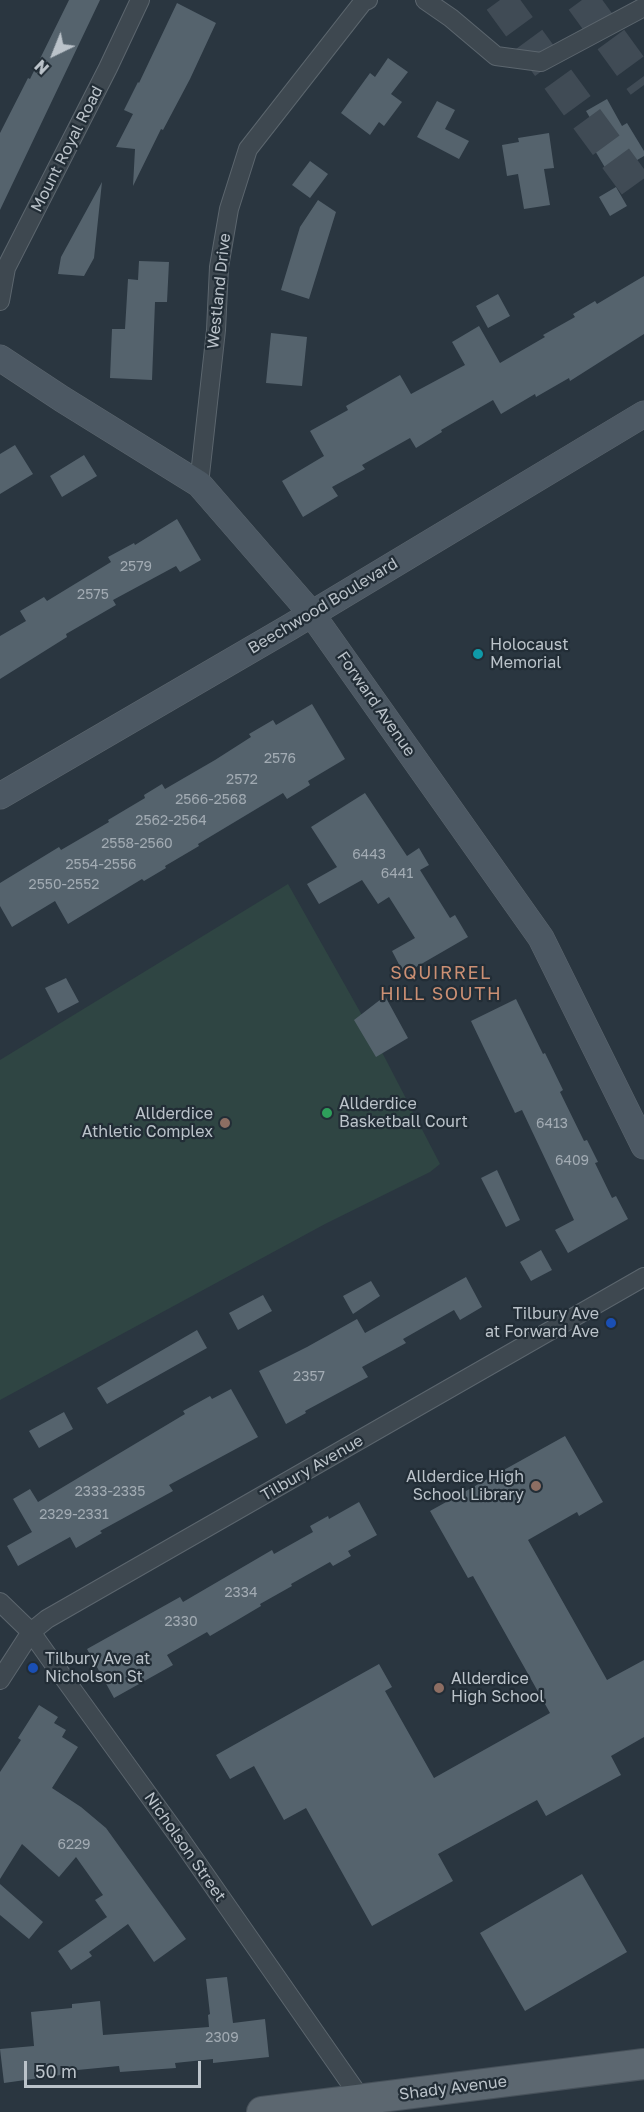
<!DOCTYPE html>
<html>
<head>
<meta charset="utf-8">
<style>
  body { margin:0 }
  #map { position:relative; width:644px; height:2112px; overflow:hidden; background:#2a3640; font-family:"Golos Text",sans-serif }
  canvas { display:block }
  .north { position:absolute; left:24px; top:24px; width:60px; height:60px; -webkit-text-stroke:4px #222d36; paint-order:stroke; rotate:223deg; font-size:16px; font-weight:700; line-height:24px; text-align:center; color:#bbc3ca }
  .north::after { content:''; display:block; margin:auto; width:21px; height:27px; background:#bbc3ca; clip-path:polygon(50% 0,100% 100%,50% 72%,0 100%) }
  .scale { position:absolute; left:24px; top:2061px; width:177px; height:27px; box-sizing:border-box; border:3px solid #bbc3ca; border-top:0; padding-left:8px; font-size:18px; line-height:21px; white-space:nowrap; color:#bbc3ca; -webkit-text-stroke:4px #222d36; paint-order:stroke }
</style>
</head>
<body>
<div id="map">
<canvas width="644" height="2112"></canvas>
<div class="north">N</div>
<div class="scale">50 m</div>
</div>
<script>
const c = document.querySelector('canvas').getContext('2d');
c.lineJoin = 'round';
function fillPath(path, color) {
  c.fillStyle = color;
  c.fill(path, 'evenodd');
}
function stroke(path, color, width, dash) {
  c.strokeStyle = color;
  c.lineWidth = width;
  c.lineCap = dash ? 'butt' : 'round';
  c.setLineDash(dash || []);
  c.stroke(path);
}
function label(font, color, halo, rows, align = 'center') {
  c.font = font + ' "Golos Text",sans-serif';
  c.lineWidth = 4.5;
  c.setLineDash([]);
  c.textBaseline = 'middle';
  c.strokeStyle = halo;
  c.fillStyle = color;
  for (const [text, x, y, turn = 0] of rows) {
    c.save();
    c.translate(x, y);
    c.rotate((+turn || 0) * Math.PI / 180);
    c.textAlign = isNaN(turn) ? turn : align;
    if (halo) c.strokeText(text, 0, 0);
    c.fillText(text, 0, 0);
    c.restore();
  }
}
fillPath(new Path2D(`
  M 288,884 L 372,1033 L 440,1164 L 430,1172 L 325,1224 L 0,1400 L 0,1060 Z`), '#2f4543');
fillPath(new Path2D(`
  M 69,0 L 100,0 L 0,210 L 0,133 L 28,78 L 30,79 Z
  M 177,3 L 216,23 L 190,79 L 163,130 L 161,129 L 133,186 L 135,149 L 116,147 L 133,114 L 124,110 L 138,82 L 139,83 Z
  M 388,58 L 408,72 L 391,94 L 402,102 L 384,126 L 379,122 L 370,135 L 341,113 L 370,73 L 375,77 Z
  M 607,99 L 622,126 L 627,123 L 644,151 L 644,156 L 610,176 L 588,139 L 599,133 L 586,111 Z
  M 437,101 L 455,110 L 445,129 L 469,141 L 459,159 L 417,137 Z
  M 549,133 L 554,168 L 544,169 L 550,205 L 524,209 L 518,174 L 507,176 L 502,145 L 519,142 L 518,138 Z
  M 310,161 L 328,174 L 310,198 L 292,185 Z
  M 102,182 L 94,258 L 84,276 L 58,274 L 61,257 Z
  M 616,187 L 627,206 L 610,216 L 599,197 Z
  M 318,200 L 336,212 L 309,299 L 281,290 L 300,227 Z
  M 139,261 L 169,262 L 167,302 L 155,302 L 152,380 L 110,378 L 112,329 L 125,329 L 128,279 L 138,280 Z
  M 644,276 L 644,334 L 570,381 L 569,378 L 536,397 L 535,394 L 501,414 L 493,400 L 441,430 L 442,432 L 416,448 L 410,438 L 362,465 L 365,469 L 332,487 L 338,496 L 303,517 L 282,481 L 324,456 L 310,431 L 348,410 L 346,406 L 400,375 L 411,394 L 465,365 L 452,342 L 479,326 L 500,363 L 545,337 L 543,335 L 575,317 L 573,314 L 595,301 L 597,304 Z
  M 498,294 L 510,316 L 488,328 L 476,306 Z
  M 271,333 L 307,337 L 302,386 L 266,383 Z
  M 15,445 L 33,474 L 0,494 L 0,454 Z
  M 84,455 L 97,476 L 62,497 L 50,476 Z
  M 177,519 L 201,560 L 180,572 L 176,566 L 113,600 L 116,605 L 66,634 L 67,637 L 0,679 L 0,636 L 26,621 L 20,611 L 44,597 L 47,601 L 111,562 L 108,557 L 134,543 L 135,545 Z
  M 312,704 L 345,759 L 308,781 L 310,785 L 287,799 L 283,793 L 198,844 L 199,846 L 165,866 L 166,868 L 144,881 L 142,879 L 68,924 L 55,901 L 12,927 L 0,906 L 0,883 L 59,847 L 61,850 L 109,822 L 108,820 L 145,798 L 144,795 L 162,784 L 165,789 L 215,760 L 251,737 L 249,734 L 273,720 L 276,725 Z
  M 365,793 L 407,856 L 419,848 L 429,865 L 420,870 L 450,918 L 455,915 L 468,937 L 404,974 L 392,951 L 415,938 L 389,897 L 378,904 L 362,880 L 319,904 L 307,884 L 337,867 L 311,827 Z
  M 66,978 L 79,1002 L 58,1013 L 45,988 Z
  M 385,996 L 408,1038 L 376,1057 L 354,1020 Z
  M 516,999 L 543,1054 L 545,1053 L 563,1090 L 560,1092 L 584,1141 L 587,1140 L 598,1162 L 595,1163 L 612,1198 L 616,1196 L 628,1219 L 568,1253 L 555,1230 L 574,1220 L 522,1110 L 515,1113 L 471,1021 Z
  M 497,1170 L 520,1220 L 506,1227 L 481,1178 Z
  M 541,1250 L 552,1270 L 531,1281 L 520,1262 Z
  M 466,1277 L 482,1307 L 460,1320 L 454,1310 L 403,1339 L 406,1343 L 362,1367 L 368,1377 L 305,1411 L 306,1413 L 286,1424 L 259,1371 L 307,1347 L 357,1319 L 365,1333 Z
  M 371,1281 L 380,1296 L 353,1314 L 343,1296 Z
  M 263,1295 L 272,1311 L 238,1330 L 229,1313 Z
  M 197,1330 L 207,1348 L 107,1404 L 97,1388 Z
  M 231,1389 L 258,1437 L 169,1485 L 173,1491 L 100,1531 L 102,1533 L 76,1548 L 70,1537 L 18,1566 L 7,1546 L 32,1532 L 13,1499 L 30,1489 L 38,1502 L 185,1414 L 183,1411 L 210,1396 L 212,1399 Z
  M 64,1412 L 73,1429 L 39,1448 L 29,1431 Z
  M 565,1436 L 603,1502 L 579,1516 L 577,1512 L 528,1540 L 607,1680 L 644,1660 L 644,1737 L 611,1756 L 621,1775 L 546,1816 L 537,1800 L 438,1854 L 453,1881 L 372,1926 L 306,1808 L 284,1820 L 254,1766 L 230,1779 L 216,1755 L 379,1664 L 392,1687 L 385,1691 L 434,1778 L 550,1713 L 473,1576 L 468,1578 L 430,1511 Z
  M 359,1502 L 377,1535 L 348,1551 L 351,1556 L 333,1566 L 330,1562 L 291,1584 L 292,1586 L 260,1604 L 261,1606 L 234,1622 L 210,1636 L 207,1632 L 167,1655 L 173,1665 L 114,1698 L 87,1649 L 180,1597 L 183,1602 L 272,1550 L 274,1554 L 313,1532 L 310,1526 L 328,1516 L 329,1519 Z
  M 39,1705 L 58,1717 L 54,1723 L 66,1730 L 62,1737 L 78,1747 L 52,1788 L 81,1807 L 106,1828 L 186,1939 L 154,1962 L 128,1924 L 89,1952 L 92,1956 L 71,1970 L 58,1951 L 107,1917 L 95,1900 L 103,1895 L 76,1857 L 59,1877 L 22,1844 L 0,1879 L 0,1772 L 21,1740 L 18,1738 Z
  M 582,1874 L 627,1952 L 525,2011 L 480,1933 Z
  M 0,1884 L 43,1922 L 29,1939 L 0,1915 Z
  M 227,1977 L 233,2023 L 265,2019 L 269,2057 L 213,2063 L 213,2059 L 175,2063 L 176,2068 L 120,2072 L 119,2066 L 67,2071 L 68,2074 L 4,2083 L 0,2049 L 34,2046 L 31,2012 L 72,2008 L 72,2004 L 100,2001 L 103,2035 L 209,2027 L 208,2015 L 210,2014 L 206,1979 Z`), '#55636d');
stroke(new Path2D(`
  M 500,0 L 644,197
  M 582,0 L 644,85`), '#404b55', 33, [33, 16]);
const street = new Path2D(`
  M 425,0 L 451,18 L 496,56 L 541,62 L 644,7
  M 0,301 L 6,268 L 108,68 L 140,0
  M 199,484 L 216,330 L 219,267 L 229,209 L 248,149 L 363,2 L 368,0
  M 0,1602 L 31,1632 L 48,1656 L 181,1840 L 362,2100
  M 0,1680 L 31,1632 L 47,1619 L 644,1277`);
const secondary = new Path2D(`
  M 0,358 L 62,399 L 199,484 L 311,613 L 541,938 L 644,1146
  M 0,796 L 290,627 L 644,414`);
const primary = new Path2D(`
  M 262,2112 L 644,2064`);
stroke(street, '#5c666e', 20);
stroke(secondary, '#5c666e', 27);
stroke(primary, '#47515a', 32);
stroke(street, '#3e4850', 18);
stroke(secondary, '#4c5863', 26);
stroke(primary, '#5c6770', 30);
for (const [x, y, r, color] of [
  [478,654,6,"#0f9aa8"],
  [327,1113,6,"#2e9e5b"],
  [225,1123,6,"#8d6e63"],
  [611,1323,6,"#1a4fb4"],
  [536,1486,6,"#8d6e63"],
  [33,1668,6,"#1a4fb4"],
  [439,1688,6,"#8d6e63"]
]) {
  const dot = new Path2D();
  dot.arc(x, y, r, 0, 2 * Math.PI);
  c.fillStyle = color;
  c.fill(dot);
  stroke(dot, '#222d36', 2);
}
label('14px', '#a2abb3', null, [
  ["2579",136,567],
  ["2575",93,595],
  ["2576",280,759],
  ["2572",242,780],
  ["2566-2568",211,800],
  ["2562-2564",171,821],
  ["2558-2560",137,844],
  ["6443",369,855],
  ["2554-2556",101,865],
  ["6441",397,874],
  ["2550-2552",64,885],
  ["6413",552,1124],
  ["6409",572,1161],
  ["2357",309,1377],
  ["2333-2335",110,1492],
  ["2329-2331",74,1515],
  ["2334",241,1593],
  ["2330",181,1622],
  ["6229",74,1845],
  ["2309",222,2038]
]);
label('16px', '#bbc3ca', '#222d36', [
  ["Mount Royal Road",67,149,-63],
  ["Westland Drive",219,291,-84],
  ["Beechwood Boulevard",323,606,-31],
  ["Forward Avenue",376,704,55],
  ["Tilbury Avenue",312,1468,-30],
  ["Nicholson Street",185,1847,55],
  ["Shady Avenue",453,2088,-7]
]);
label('16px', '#bbc3ca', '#222d36', [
  ["Holocaust",490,645],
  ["Memorial",490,663],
  ["Allderdice",339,1104],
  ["Basketball Court",339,1122],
  ["Allderdice",213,1114,"right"],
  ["Athletic Complex",213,1132,"right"],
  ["Tilbury Ave",599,1314,"right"],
  ["at Forward Ave",599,1332,"right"],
  ["Allderdice High",524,1477,"right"],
  ["School Library",524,1495,"right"],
  ["Tilbury Ave at",45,1659],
  ["Nicholson St",45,1677],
  ["Allderdice",451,1679],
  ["High School",451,1697]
], 'left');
c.letterSpacing = '1.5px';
label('18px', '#cc9074', '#222d36', [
  ["SQUIRREL",441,973],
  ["HILL SOUTH",441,994]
]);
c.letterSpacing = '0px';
</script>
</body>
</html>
